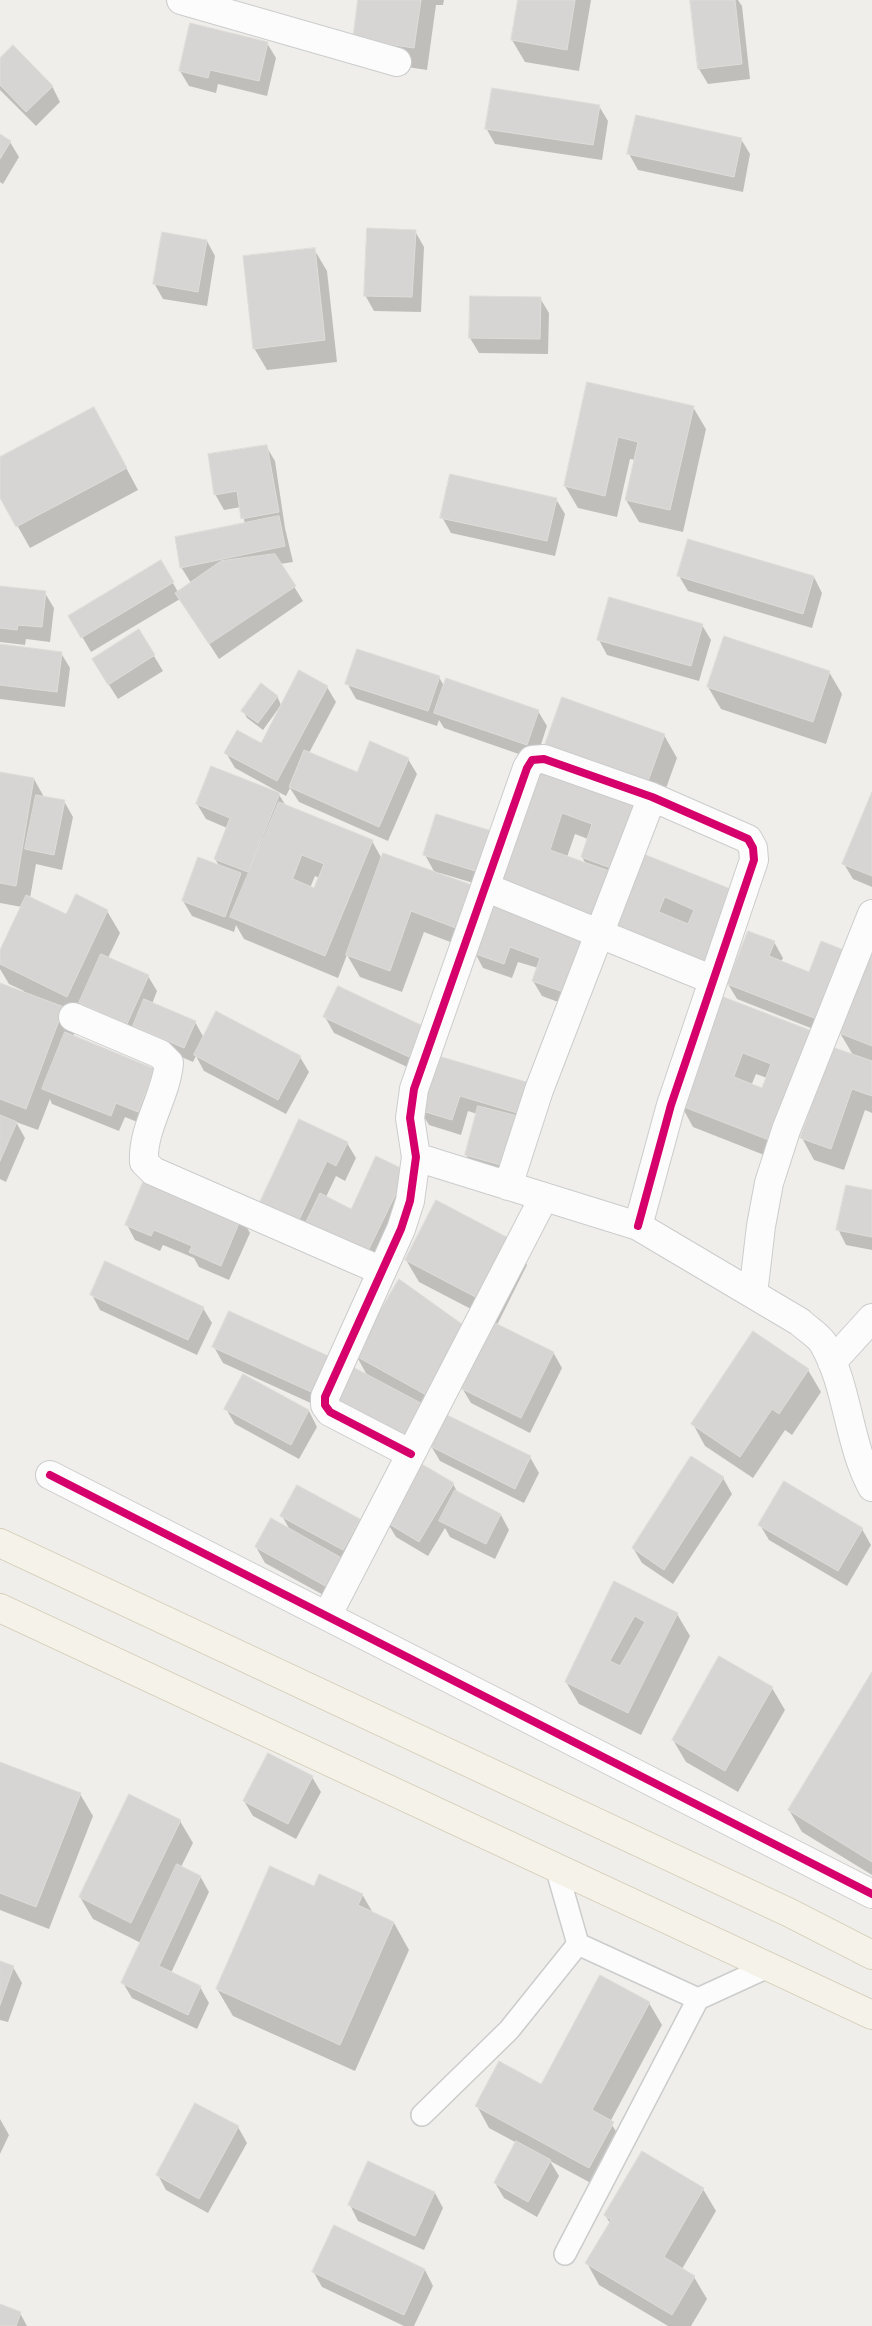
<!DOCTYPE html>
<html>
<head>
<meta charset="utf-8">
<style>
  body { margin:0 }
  canvas { display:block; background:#efeeea }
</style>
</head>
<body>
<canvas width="872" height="2326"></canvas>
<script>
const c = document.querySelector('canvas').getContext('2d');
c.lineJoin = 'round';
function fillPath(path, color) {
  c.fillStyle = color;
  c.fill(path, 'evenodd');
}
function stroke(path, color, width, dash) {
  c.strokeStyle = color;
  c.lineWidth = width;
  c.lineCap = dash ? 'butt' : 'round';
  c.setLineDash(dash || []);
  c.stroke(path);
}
fillPath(new Path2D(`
  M 360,0 L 444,0 L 443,5 L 436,5 L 427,70 L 367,61 Z
  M 519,0 L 591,0 L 579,71 L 525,62 L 512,40 Z
  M 691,0 L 738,0 L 742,6 L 750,79 L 708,84 L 699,69 Z
  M 267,43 L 276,58 L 267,96 L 218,84 L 216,93 L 189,86 L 180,71 Z
  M 0,59 L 52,86 L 60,102 L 36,126 L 0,90 Z
  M 599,106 L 608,121 L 602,160 L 495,144 L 486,128 Z
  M 0,136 L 10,142 L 19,157 L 3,184 L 0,182 Z
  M 741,139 L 750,154 L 743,192 L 638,170 L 629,154 Z
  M 415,231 L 424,247 L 421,312 L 374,311 L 365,295 Z
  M 207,241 L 215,256 L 207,306 L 163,299 L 154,283 Z
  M 314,249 L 327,271 L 337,362 L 267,370 L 254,348 Z
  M 540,298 L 549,313 L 548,354 L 479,353 L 470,338 Z
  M 588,384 L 693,407 L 706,429 L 683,532 L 639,522 L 626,500 L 635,460 L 630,459 L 617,517 L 578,508 L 565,486 Z
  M 106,430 L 138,490 L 30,548 L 0,495 L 0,459 Z
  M 266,446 L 275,461 L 285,528 L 293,562 L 280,564 L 303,601 L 219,659 L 180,599 L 91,652 L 70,616 L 161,562 L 178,592 L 191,583 L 181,567 L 245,524 L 241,507 L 224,510 L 215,494 Z
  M 556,499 L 565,514 L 555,556 L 451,533 L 442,517 Z
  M 679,576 L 814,577 L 822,593 L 812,628 L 688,591 Z
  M 0,588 L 45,593 L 54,608 L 50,642 L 26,639 L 25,645 L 0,642 Z
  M 702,625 L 711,640 L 699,681 L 607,655 L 599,640 Z
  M 0,646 L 61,653 L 70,668 L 65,707 L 0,699 Z
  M 154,656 L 163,671 L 118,699 L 102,674 Z
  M 829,672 L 842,694 L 826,744 L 721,709 L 708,687 Z
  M 439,677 L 444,686 L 538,711 L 547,726 L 536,760 L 444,728 L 439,720 L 437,726 L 356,699 L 347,683 Z
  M 327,687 L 336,702 L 309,753 L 358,774 L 408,759 L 417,774 L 388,841 L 299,802 L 290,788 L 286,796 L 235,768 L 226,753 L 261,745 Z
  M 277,696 L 281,705 L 263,730 L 247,718 L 243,711 Z
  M 563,699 L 664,735 L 677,758 L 642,854 L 737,893 L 750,916 L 718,992 L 611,932 L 577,1009 L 542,996 L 533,981 L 538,968 L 518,962 L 512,978 L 483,968 L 474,951 L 424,932 L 402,992 L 360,977 L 347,955 L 338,978 L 244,939 L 236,925 L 234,932 L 192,916 L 183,901 L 220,867 L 215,859 L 227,828 L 206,819 L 197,804 L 278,793 L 286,806 L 372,841 L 382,859 L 435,873 L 425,855 L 437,816 L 490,888 L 440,873 L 439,875 L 489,910 ZM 575,834 L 588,839 L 582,857 L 586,864 L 567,857 ZM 315,876 L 319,878 L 314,889 L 310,888 Z
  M 0,773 L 34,779 L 44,797 L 64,801 L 73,817 L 62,870 L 36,864 L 30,898 L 67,916 L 107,911 L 120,933 L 108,958 L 148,976 L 157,991 L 152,1004 L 195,1022 L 204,1038 L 300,1057 L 309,1072 L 286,1114 L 204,1071 L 196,1056 L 193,1062 L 144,1041 L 75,1030 L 73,1037 L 154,1070 L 147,1126 L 125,1117 L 119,1131 L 52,1104 L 50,1099 L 38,1130 L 16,1122 L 25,1138 L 6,1182 L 0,1179 L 0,984 L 23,993 L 24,991 L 9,984 L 0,969 L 0,953 L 22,907 L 0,903 Z
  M 872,795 L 872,887 L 853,879 L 844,864 Z
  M 774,942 L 783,958 L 781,962 L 831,1036 L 737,999 L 728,984 Z
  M 872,954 L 872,1113 L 865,1110 L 844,1170 L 814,1160 L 802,1138 L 819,1088 L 817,1087 L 787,1164 L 693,1127 L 681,1105 L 722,998 L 829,1057 L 853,1055 L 840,1033 ZM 756,1074 L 767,1078 L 762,1090 L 751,1086 Z
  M 325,1017 L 423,1027 L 418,1072 L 334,1033 Z
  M 436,1057 L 532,1085 L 512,1181 L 475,1170 L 466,1155 L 477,1114 L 468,1111 L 461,1135 L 429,1125 L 420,1110 Z
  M 347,1143 L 356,1158 L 345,1181 L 336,1176 L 326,1197 L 352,1210 L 406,1172 L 376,1267 L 270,1217 L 262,1202 Z
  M 872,1192 L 872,1250 L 846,1245 L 838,1229 Z
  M 241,1217 L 250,1233 L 229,1280 L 199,1267 L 194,1258 L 163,1245 L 160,1251 L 135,1240 L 127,1225 Z
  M 515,1243 L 527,1265 L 497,1325 L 553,1352 L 562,1368 L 530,1433 L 471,1403 L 462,1388 L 478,1354 L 441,1417 L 368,1377 L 356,1355 L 494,1321 L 419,1282 L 406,1260 Z
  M 92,1295 L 203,1308 L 212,1323 L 197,1355 L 100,1310 Z
  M 753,1333 L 808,1370 L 821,1392 L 792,1435 L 785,1430 L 753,1478 L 705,1446 L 693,1424 Z
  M 214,1347 L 334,1360 L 326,1410 L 223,1363 Z
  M 243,1376 L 309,1411 L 317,1427 L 299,1459 L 235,1424 L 226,1409 Z
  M 446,1416 L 530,1457 L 539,1473 L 524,1503 L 440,1461 L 431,1446 Z
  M 723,1478 L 732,1494 L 673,1584 L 642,1563 L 633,1548 Z
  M 784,1483 L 862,1529 L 871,1545 L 847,1586 L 769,1540 L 760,1525 Z
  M 453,1484 L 458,1493 L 501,1515 L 509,1530 L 495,1559 L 450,1537 L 445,1528 L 428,1556 L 396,1537 L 387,1522 Z
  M 282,1516 L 359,1520 L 368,1535 L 338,1603 L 265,1563 L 256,1547 L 290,1530 Z
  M 615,1583 L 677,1614 L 690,1636 L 641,1735 L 579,1704 L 566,1682 Z
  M 872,1674 L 872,1875 L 802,1832 L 789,1810 Z
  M 772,1688 L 785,1710 L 738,1792 L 686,1762 L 673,1740 Z
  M 0,1763 L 80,1794 L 93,1816 L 49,1929 L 0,1910 Z
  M 312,1777 L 321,1792 L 296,1839 L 253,1816 L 244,1801 Z
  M 180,1821 L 193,1843 L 181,1867 L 200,1876 L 209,1892 L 171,1973 L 200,1987 L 209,2003 L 197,2029 L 132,1998 L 123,1983 L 141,1943 L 93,1919 L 80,1897 Z
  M 314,1887 L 362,1894 L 373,1913 L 394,1923 L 409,1950 L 355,2071 L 233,2016 L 217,1989 Z
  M 0,1962 L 13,1967 L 22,1983 L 8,2022 L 0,2020 Z
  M 649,2003 L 662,2025 L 610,2122 L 625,2145 L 602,2189 L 550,2161 L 559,2176 L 537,2217 L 504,2198 L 495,2183 L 517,2143 L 489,2128 L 477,2106 L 542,2085 Z
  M 0,2119 L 9,2135 L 0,2154 Z
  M 238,2127 L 247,2143 L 208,2213 L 166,2190 L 158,2175 Z
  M 703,2189 L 716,2211 L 682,2269 L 694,2277 L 707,2299 L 691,2326 L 668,2326 L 599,2285 L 587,2263 L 610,2223 L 605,2215 Z
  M 435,2193 L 443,2208 L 424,2250 L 358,2221 L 350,2205 Z
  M 335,2227 L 425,2270 L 433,2286 L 414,2326 L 404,2326 L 322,2287 L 313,2271 Z
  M 0,2306 L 20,2313 L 27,2326 L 0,2326 Z`), '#0003');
const building = new Path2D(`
  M 358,0 L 421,0 L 414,48 L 353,39 Z
  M 518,0 L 575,0 L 567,50 L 511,40 Z
  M 690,0 L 735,0 L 742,64 L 698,69 Z
  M 190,23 L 268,42 L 259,81 L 210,70 L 208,78 L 179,71 Z
  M 13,45 L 53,86 L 26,112 L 0,85 L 0,58 Z
  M 492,88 L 600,105 L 593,145 L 485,129 Z
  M 636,115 L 742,138 L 734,177 L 627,154 Z
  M 0,134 L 11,141 L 0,159 Z
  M 367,228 L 416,230 L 412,297 L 364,296 Z
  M 162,232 L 207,240 L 198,292 L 153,284 Z
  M 315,248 L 325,340 L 253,349 L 243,256 Z
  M 470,296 L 541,297 L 540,339 L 469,338 Z
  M 587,382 L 694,406 L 670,510 L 625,500 L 638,442 L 618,437 L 605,496 L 564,486 Z
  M 94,407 L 127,468 L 16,527 L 0,498 L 0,457 Z
  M 267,445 L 279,512 L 241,519 L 237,491 L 214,495 L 208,454 Z
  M 450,474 L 557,498 L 547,541 L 440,518 Z
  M 279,516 L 285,546 L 180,568 L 175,537 Z
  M 688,539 L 814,576 L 803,614 L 677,576 Z
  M 275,554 L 296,586 L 209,644 L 175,593 L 221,561 Z
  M 161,560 L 174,582 L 81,638 L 68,616 Z
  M 0,586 L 46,591 L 42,627 L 18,625 L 17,630 L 0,628 Z
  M 609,597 L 703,624 L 691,666 L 597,640 Z
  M 139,629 L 155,655 L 108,685 L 92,659 Z
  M 724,636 L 830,671 L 813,722 L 707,687 Z
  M 0,644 L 62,652 L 57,692 L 0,685 Z
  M 357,649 L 440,676 L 428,711 L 345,684 Z
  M 299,670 L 328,686 L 277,781 L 224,753 L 237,730 L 261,743 Z
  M 446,678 L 539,710 L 527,745 L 434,713 Z
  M 261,683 L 278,696 L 258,723 L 241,711 Z
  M 562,697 L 665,734 L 646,787 L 543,750 Z
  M 370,741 L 409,758 L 379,827 L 289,787 L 304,750 L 357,772 Z
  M 541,765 L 640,800 L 616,870 L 581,857 L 592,824 L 562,813 L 550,850 L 612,872 L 595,921 L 498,887 Z
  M 211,766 L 280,793 L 248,872 L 214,859 L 230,818 L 196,804 Z
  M 0,772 L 34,778 L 16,886 L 0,883 Z
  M 872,792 L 872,876 L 842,864 Z
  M 36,795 L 65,800 L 54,855 L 25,849 Z
  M 279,802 L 373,840 L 325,956 L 230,917 ZM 302,855 L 324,864 L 314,888 L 293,879 Z
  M 436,814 L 495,832 L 482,873 L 423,855 Z
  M 383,853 L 477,887 L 461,930 L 411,911 L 390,971 L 346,955 Z
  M 641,853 L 738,892 L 705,971 L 609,931 ZM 665,897 L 694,910 L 688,924 L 659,912 Z
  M 198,857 L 241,873 L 225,917 L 182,901 Z
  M 76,894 L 108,910 L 67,997 L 0,964 L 0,950 L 26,895 L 66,914 Z
  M 492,898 L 591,932 L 569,994 L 532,981 L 540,958 L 510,947 L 504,964 L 473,953 Z
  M 748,931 L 775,941 L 769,956 L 809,972 L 821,941 L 849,952 L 822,1021 L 727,984 Z
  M 872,950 L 872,1046 L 839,1033 Z
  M 101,954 L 149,975 L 127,1024 L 79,1003 Z
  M 0,983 L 64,1007 L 26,1109 L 0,1099 Z
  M 338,986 L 423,1026 L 409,1057 L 323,1017 Z
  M 721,996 L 817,1033 L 774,1142 L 679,1105 ZM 743,1053 L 771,1064 L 762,1088 L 734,1077 Z
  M 144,999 L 196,1021 L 184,1048 L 133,1026 Z
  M 216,1011 L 301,1056 L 278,1100 L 194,1055 Z
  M 65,1032 L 155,1069 L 138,1112 L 116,1103 L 111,1116 L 42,1089 Z
  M 832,1047 L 872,1061 L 872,1096 L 852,1089 L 831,1149 L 800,1138 Z
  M 435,1055 L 533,1084 L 524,1115 L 460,1096 L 452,1120 L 419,1110 Z
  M 478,1106 L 518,1116 L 504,1166 L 465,1155 Z
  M 0,1115 L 17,1122 L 0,1161 Z
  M 299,1119 L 348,1142 L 336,1166 L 327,1161 L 299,1220 L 260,1202 Z
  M 376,1156 L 407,1171 L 367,1253 L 306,1222 L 320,1193 L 351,1209 Z
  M 146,1175 L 242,1216 L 221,1266 L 189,1252 L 192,1246 L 154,1230 L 151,1236 L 125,1225 Z
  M 846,1185 L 872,1190 L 872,1237 L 836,1230 Z
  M 436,1200 L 516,1242 L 485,1302 L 405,1260 Z
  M 105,1261 L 204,1307 L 188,1340 L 90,1295 Z
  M 399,1279 L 466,1327 L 428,1396 L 354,1355 Z
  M 229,1311 L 335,1359 L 318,1395 L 212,1347 Z
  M 493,1322 L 554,1352 L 521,1418 L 460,1388 Z
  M 753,1331 L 809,1369 L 779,1414 L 772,1409 L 740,1457 L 691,1424 Z
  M 351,1366 L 430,1408 L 412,1444 L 332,1402 Z
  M 243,1374 L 309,1410 L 291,1445 L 224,1409 Z
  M 445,1414 L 531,1456 L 515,1489 L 430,1446 Z
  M 691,1456 L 724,1477 L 664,1570 L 632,1548 Z
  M 420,1463 L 454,1483 L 419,1542 L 386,1522 Z
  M 784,1481 L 863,1528 L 838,1571 L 758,1525 Z
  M 297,1485 L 360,1519 L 343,1550 L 280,1516 Z
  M 455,1490 L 501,1514 L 486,1544 L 439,1521 Z
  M 271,1518 L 345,1560 L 329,1588 L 255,1547 Z
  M 614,1581 L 678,1613 L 628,1713 L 565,1682 ZM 635,1616 L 645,1622 L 620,1666 L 610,1661 Z
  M 719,1656 L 773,1687 L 725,1771 L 672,1740 Z
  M 872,1672 L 872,1862 L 788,1810 Z
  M 268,1753 L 313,1776 L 288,1824 L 243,1801 Z
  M 0,1762 L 81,1793 L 36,1907 L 0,1893 Z
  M 129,1794 L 181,1820 L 131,1923 L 79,1897 Z
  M 177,1864 L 201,1876 L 159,1966 L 201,1986 L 188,2015 L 121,1983 Z
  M 270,1866 L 314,1886 L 319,1874 L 363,1894 L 358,1905 L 394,1922 L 340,2045 L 216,1989 Z
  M 0,1961 L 14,1966 L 0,2005 Z
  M 600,1975 L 650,2002 L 592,2110 L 614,2122 L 589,2168 L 475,2106 L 499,2061 L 541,2084 Z
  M 195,2103 L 239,2126 L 199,2199 L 156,2175 Z
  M 516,2141 L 551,2160 L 528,2202 L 494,2183 Z
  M 642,2151 L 704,2188 L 664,2257 L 695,2276 L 672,2315 L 585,2263 L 611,2220 L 604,2215 Z
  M 368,2161 L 435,2192 L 415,2236 L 348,2205 Z
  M 334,2225 L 425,2269 L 404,2315 L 312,2272 Z
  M 0,2304 L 21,2312 L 16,2326 L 0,2326 Z`);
fillPath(building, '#d6d5d3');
stroke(building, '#deddd9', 1);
const service = new Path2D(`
  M 556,1867 L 578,1944 L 698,1999
  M 422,2115 L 509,2030 L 578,1944
  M 565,2254 L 698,1999 L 770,1966`);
const minor = new Path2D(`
  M 181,0 L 397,62
  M 485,887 L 713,980
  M 73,1017 L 160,1054 L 169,1063 C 166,1097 142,1128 144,1162 L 153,1171 L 382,1271
  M 416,1157 L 638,1226 L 800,1322 C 807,1329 818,1335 823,1343 C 848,1385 848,1443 872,1487
  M 508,1186 L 539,1090 L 652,797
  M 753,1294 L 761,1226 L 769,1183 L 786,1130 L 872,914
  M 832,1362 L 872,1318
  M 411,1454 L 330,1412 L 325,1405 L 325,1397 L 401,1229 L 410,1201 L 416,1157 L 410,1118 L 414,1089 L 527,768 L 532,760 L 544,759 L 652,797 L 748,839 L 753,848 L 754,860 L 671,1105 L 638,1226
  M 50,1475 L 872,1894
  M 327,1616 L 544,1197`);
const primary = new Path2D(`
  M 0,1543 L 790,1913 L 872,1955
  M 0,1608 L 872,2015`);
stroke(service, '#cbcccc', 24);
stroke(minor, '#cbcccc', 30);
stroke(primary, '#d7ceb8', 30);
stroke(service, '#fdfcfc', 21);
stroke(minor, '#fdfcfc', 28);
stroke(primary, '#f4f2e9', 28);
stroke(new Path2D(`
  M 411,1454 L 330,1412 L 325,1405 L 325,1397 L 401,1229 L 410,1201 L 416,1157 L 410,1118 L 414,1089 L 527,768 L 532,760 L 544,759 L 652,797 L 748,839 L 753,848 L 754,860 L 671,1105 L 638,1226
  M 50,1475 L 872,1894`), '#d6006c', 8);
</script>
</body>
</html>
